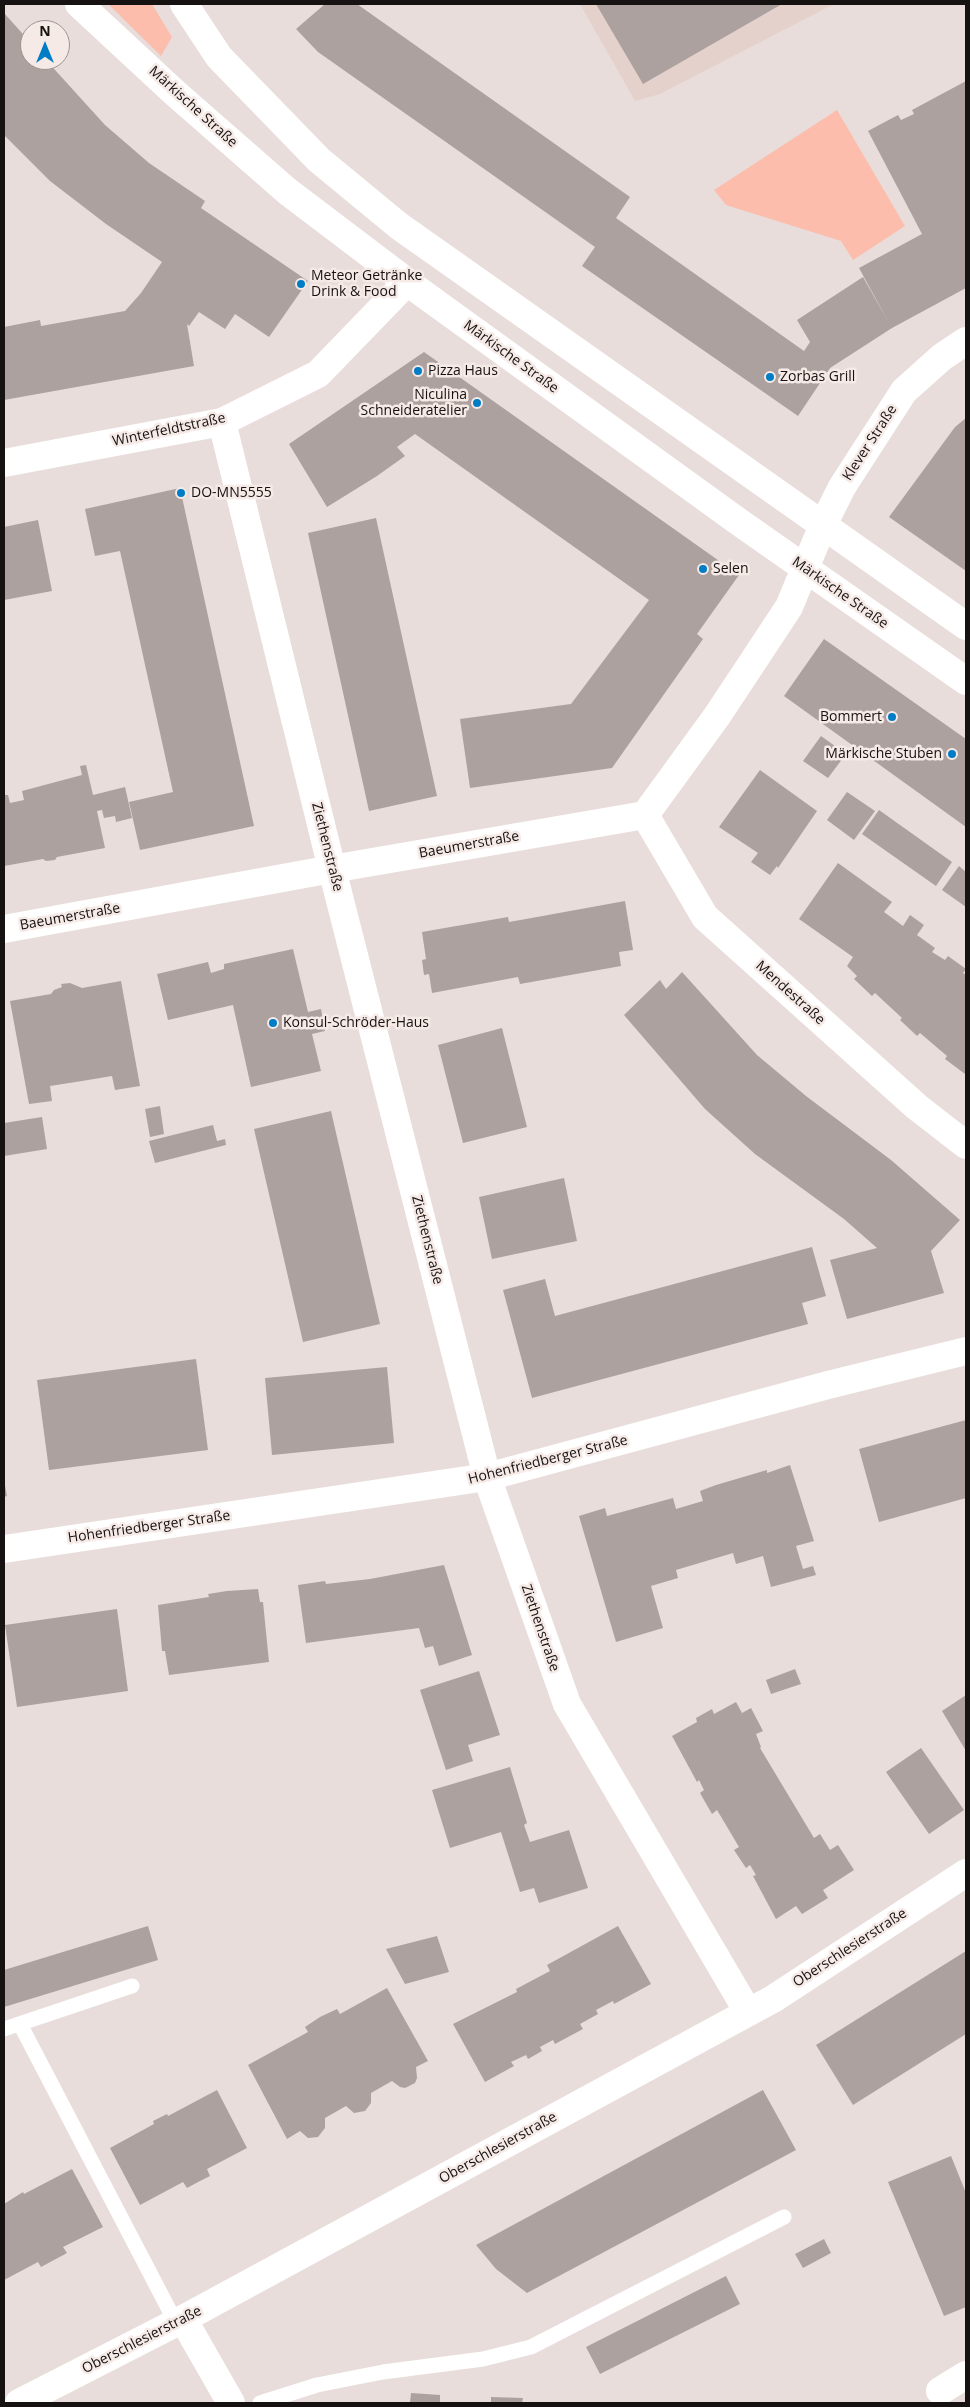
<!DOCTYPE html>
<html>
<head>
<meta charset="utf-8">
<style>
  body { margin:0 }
  #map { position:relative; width:970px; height:2407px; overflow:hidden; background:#e8ddda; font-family:"Open Sans",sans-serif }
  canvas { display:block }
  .frame { position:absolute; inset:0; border:5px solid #161211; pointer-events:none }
  .north { position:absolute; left:20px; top:20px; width:50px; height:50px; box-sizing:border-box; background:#f6eae7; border:1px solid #9c9491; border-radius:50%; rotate:0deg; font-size:14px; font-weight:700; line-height:20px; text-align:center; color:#161211 }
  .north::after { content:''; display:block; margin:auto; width:18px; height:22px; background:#017dc6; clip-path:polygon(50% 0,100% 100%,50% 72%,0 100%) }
</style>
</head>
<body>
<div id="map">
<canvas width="970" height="2407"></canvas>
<div class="frame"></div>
<div class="north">N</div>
</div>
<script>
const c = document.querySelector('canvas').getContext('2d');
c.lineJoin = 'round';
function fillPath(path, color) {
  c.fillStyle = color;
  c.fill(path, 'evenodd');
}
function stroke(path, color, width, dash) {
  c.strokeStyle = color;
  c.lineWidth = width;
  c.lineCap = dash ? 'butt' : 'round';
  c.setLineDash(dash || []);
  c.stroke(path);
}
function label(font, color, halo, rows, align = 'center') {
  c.font = font + ' "Open Sans",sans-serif';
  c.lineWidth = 5;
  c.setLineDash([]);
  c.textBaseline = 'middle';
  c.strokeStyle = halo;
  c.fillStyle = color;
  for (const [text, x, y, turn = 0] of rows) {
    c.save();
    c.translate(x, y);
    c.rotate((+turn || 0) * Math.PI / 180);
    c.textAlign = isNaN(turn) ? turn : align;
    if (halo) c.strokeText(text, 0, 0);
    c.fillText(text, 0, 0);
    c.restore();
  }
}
fillPath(new Path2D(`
  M 580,4 L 834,4 L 660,94 L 635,101 Z`), '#e5d1cc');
fillPath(new Path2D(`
  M 108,4 L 152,4 L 172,37 L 161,56 Z
  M 837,110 L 905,226 L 853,260 L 841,241 L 726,205 L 714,190 Z`), '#fcbdac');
fillPath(new Path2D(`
  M 325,4 L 357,4 L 630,197 L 616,218 L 804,351 L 810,342 L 797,320 L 863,277 L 889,323 L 859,268 L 922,234 L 868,131 L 898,115 L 901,120 L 914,114 L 912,110 L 966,81 L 966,288 L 892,328 L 830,368 L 798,416 L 582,266 L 595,247 L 318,52 L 296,29 Z
  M 596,4 L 782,4 L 643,84 Z
  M 4,13 L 30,42 L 30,60 L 46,60 L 105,125 L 149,163 L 205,201 L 201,208 L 308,281 L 269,337 L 235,314 L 225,329 L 199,312 L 189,326 L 187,324 L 194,366 L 4,400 L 4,327 L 40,320 L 41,326 L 125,311 L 141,293 L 162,262 L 106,224 L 50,181 L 4,135 Z
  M 424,352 L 739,575 L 697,634 L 703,639 L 612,768 L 470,788 L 460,719 L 571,704 L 649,600 L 415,434 L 397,447 L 405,456 L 377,476 L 327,507 L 289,444 Z
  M 966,418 L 966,571 L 889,517 L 955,427 Z
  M 180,488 L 254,826 L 140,850 L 129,802 L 173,792 L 120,551 L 95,556 L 85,509 Z
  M 376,518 L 437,796 L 369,811 L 308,533 Z
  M 38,520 L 52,591 L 4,600 L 4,527 Z
  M 824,639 L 966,739 L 966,827 L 784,696 Z
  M 821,736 L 846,754 L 828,778 L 803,761 Z
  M 86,765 L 93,795 L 125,787 L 132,818 L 116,822 L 115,816 L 104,818 L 102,810 L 97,811 L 105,848 L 57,857 L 55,860 L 46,861 L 43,859 L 4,866 L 4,795 L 8,795 L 10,803 L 24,800 L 22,791 L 82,775 L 80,766 Z
  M 760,770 L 817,811 L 778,868 L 777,866 L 770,875 L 751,862 L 758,853 L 719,827 Z
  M 847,792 L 875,811 L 854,840 L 827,820 Z
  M 879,810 L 952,862 L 936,886 L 862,834 Z
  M 838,863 L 892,902 L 884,912 L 903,926 L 910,915 L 924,925 L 917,935 L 935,948 L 932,952 L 945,960 L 948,956 L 966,969 L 963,973 L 966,975 L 966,1072 L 965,1074 L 945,1059 L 947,1056 L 920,1033 L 917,1036 L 900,1020 L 902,1018 L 875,993 L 872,996 L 854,979 L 857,976 L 847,966 L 853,957 L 799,919 Z
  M 959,866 L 966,872 L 966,907 L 942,890 Z
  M 625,901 L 633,950 L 619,952 L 621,966 L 520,984 L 518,977 L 432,993 L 429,974 L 424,975 L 422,960 L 426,959 L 422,932 L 508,917 L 509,922 L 526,919 Z
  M 293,949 L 308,1012 L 321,1009 L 325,1031 L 312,1034 L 321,1071 L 251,1087 L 233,1005 L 168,1020 L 157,974 L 208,962 L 211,973 L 224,969 L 224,964 Z
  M 682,972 L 757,1055 L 806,1096 L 891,1160 L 960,1220 L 931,1251 L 944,1293 L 847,1319 L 830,1260 L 877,1248 L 844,1219 L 755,1154 L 705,1109 L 624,1015 L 660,980 L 666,989 Z
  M 121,981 L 140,1086 L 115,1090 L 112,1076 L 82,1081 L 50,1086 L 52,1101 L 29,1104 L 10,1001 L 51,994 L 54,990 L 62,987 L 61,984 L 70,983 L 82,988 Z
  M 502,1028 L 527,1127 L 463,1143 L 438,1045 Z
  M 160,1106 L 164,1134 L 150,1137 L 145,1109 Z
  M 331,1111 L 380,1324 L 303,1342 L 254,1129 Z
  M 42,1117 L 47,1149 L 4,1156 L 4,1123 Z
  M 213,1125 L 217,1141 L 225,1139 L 226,1145 L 155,1163 L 149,1141 Z
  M 564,1178 L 577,1241 L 492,1259 L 479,1197 Z
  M 812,1247 L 826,1296 L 802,1303 L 808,1324 L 532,1398 L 503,1290 L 545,1279 L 555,1316 Z
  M 196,1359 L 208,1450 L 49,1470 L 37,1380 Z
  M 387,1367 L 394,1443 L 272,1455 L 265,1378 Z
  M 966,1420 L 966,1498 L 879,1522 L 859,1449 Z
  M 790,1465 L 814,1541 L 796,1546 L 803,1569 L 813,1566 L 816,1575 L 771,1587 L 763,1556 L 736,1564 L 733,1553 L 676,1570 L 678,1578 L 651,1586 L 663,1628 L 616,1642 L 579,1516 L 605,1508 L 607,1516 L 673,1498 L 676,1509 L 703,1501 L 700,1491 L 716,1485 L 767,1470 L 767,1473 Z
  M 4,1480 L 7,1496 L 4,1497 Z
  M 444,1565 L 472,1655 L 439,1666 L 433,1646 L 425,1648 L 419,1628 L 306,1643 L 298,1585 L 325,1581 L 326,1584 L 370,1579 Z
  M 258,1589 L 260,1602 L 263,1602 L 269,1662 L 169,1675 L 165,1651 L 162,1651 L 158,1605 L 209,1597 L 208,1594 L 227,1591 Z
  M 117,1609 L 128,1691 L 17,1707 L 5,1625 Z
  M 795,1669 L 801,1684 L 771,1694 L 766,1680 Z
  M 479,1671 L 500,1735 L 468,1745 L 473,1761 L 446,1770 L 420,1690 Z
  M 966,1695 L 966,1751 L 942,1711 Z
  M 736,1702 L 742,1713 L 751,1708 L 763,1731 L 756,1734 L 761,1747 L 760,1748 L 814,1838 L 820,1834 L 830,1850 L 838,1845 L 854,1870 L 823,1890 L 828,1898 L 802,1914 L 796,1906 L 776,1919 L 753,1876 L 756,1875 L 750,1865 L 746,1868 L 734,1850 L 739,1847 L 717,1810 L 712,1814 L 700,1793 L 704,1790 L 699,1780 L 697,1782 L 672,1736 L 697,1722 L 696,1718 L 712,1709 L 714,1714 Z
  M 921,1748 L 964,1810 L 929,1834 L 886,1772 Z
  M 510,1767 L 527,1823 L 524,1825 L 530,1842 L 569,1830 L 588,1888 L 539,1903 L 534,1888 L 520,1892 L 501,1832 L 450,1848 L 432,1790 Z
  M 148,1926 L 158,1960 L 4,2007 L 4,1970 Z
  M 618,1926 L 651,1984 L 614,2004 L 613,2001 L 596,2010 L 598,2014 L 580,2024 L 583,2029 L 555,2044 L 553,2040 L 540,2047 L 542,2051 L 528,2059 L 526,2055 L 511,2062 L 514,2066 L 485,2082 L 453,2024 L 517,1992 L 516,1989 L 550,1971 L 547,1965 Z
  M 437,1936 L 449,1972 L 405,1984 L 386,1949 Z
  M 966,1951 L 966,2034 L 853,2105 L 816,2045 Z
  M 387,1988 L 428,2061 L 416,2067 L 417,2078 L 415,2083 L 405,2088 L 400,2087 L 392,2081 L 371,2093 L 371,2103 L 365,2111 L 354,2113 L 346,2106 L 325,2118 L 325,2128 L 318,2137 L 308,2138 L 300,2131 L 287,2139 L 248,2065 L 308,2032 L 305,2027 L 320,2017 L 337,2009 L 340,2014 Z
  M 217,2090 L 247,2148 L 207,2169 L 210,2176 L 200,2181 L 187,2188 L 183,2182 L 140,2205 L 110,2148 L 154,2124 L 153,2121 L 167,2114 L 168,2116 Z
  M 763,2090 L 796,2150 L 527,2293 L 496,2269 L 476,2245 Z
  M 951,2156 L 966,2193 L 966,2307 L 944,2316 L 888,2182 Z
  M 72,2169 L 103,2227 L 63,2247 L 67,2253 L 41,2267 L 38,2262 L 4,2280 L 4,2204 L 23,2192 L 24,2194 Z
  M 824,2239 L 831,2253 L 803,2268 L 795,2254 Z
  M 726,2276 L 740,2304 L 600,2374 L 586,2347 Z
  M 411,2393 L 440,2395 L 440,2403 L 410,2403 Z
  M 491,2397 L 523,2398 L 522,2403 L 491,2403 Z`), '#aca19e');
stroke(new Path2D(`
  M 20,2024 L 176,2323
  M 4,2029 L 132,1986
  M 260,2403 L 317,2385 L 383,2372 L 483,2359 L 531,2347 L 784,2217`), '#fff', 15);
stroke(new Path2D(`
  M 222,422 L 332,869 L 487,1477 L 567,1704 L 748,2012
  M 4,463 L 222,422 L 318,374 L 407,282
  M 645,815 L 705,917 L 917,1107 L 966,1145
  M 4,929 L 332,869 L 645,815 L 717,716 L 789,607 L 823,525 L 842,487 L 904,391 L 942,357 L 966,341
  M 4,1549 L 487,1477 L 828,1385 L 966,1351
  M 183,2319 L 231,2403
  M 940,2391 L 966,2375
  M 19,2403 L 183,2319 L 773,1999 L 966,1873`), '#fff', 28);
stroke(new Path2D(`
  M 79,4 L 175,93 L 287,191 L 407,282 L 739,522 L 966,681
  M 184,4 L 219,57 L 319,160 L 399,226 L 966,626`), '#fff', 28);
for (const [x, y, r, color] of [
  [301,284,5,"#017dc6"],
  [418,371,5,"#017dc6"],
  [770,377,5,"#017dc6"],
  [477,403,5,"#017dc6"],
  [181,493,5,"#017dc6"],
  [703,569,5,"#017dc6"],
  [892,717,5,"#017dc6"],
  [952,754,5,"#017dc6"],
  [273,1023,5,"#017dc6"]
]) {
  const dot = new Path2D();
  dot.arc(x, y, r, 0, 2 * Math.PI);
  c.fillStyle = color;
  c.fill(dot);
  stroke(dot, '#f6eae7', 2);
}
label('14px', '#161211', '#f6eae7', [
  ["Märkische Straße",193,107,42],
  ["Märkische Straße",511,357,36],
  ["Winterfeldtstraße",169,430,-12],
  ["Klever Straße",870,443,-57],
  ["Märkische Straße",840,593,35],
  ["Baeumerstraße",469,845,-10],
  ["Ziethenstraße",327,847,76],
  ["Baeumerstraße",70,917,-10],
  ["Mendestraße",790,993,42],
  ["Ziethenstraße",427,1240,76],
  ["Hohenfriedberger Straße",548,1460,-14],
  ["Hohenfriedberger Straße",149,1527,-8],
  ["Ziethenstraße",540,1628,71],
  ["Oberschlesierstraße",850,1948,-33],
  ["Oberschlesierstraße",498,2148,-29],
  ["Oberschlesierstraße",142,2340,-27]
]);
label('14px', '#161211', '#f6eae7', [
  ["Meteor Getränke",311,276],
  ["Drink & Food",311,292],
  ["Pizza Haus",428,371],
  ["Zorbas Grill",780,377],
  ["Niculina",467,395,"right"],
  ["Schneideratelier",467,411,"right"],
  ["DO-MN5555",191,493],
  ["Selen",713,569],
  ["Bommert",882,717,"right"],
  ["Märkische Stuben",942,754,"right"],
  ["Konsul-Schröder-Haus",283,1023]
], 'left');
</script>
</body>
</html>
